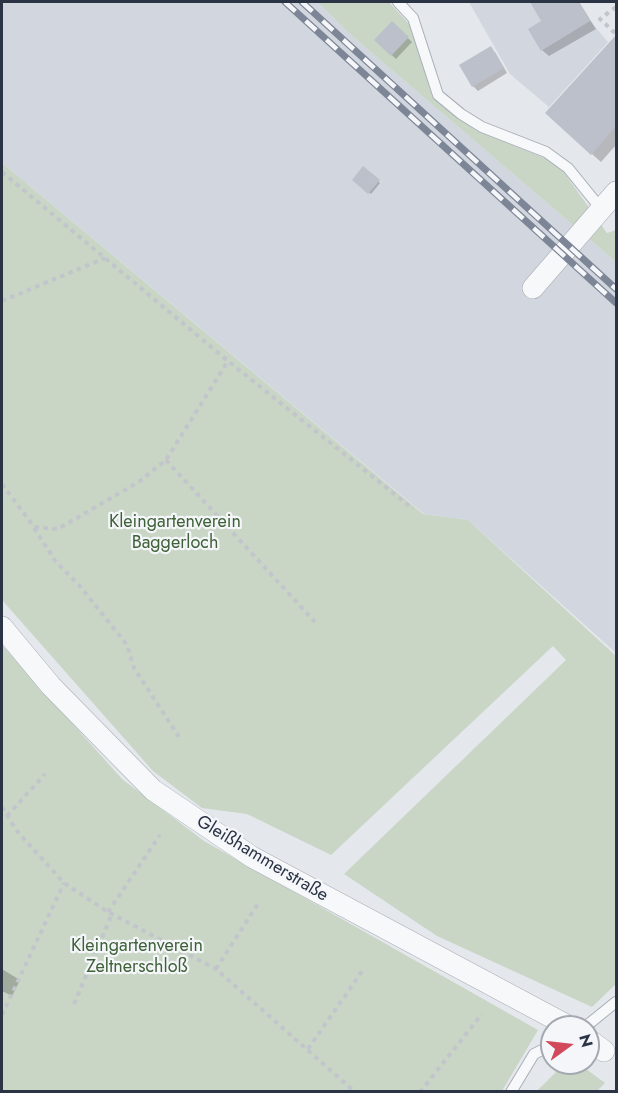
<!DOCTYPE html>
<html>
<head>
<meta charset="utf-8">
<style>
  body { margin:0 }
  #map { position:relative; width:618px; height:1093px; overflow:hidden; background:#e4e7ec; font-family:Jost,sans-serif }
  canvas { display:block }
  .frame { position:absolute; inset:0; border:3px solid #2b3445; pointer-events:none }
  .north { position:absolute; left:540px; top:1015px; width:60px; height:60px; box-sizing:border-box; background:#f4f6f9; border:2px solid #a4a8b1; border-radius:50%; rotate:75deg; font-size:16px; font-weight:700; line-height:24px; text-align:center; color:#2b3445 }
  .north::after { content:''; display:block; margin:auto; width:21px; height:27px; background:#d1495b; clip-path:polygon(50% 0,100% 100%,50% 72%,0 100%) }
</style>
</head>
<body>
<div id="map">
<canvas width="618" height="1093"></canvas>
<div class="frame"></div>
<div class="north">N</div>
</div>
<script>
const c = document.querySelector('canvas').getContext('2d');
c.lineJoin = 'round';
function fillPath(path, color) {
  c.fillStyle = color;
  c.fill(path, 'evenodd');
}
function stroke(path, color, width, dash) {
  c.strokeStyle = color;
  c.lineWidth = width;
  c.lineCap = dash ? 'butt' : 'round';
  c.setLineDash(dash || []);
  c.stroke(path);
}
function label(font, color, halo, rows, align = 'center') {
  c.font = font + ' Jost,sans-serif';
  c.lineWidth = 4.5;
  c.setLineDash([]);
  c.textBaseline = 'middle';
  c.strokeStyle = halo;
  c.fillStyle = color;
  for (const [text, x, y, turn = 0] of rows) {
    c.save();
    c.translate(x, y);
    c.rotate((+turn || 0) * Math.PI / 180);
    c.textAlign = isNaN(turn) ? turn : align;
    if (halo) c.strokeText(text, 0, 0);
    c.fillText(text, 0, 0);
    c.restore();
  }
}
fillPath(new Path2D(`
  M 2,2 L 318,2 L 351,35 L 616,262 L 616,653 L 468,520 L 424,514 L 2,163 Z
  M 469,2 L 579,2 L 590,21 L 608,42 L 549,107 L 510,74 Z`), '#d2d6de');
fillPath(new Path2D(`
  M 318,2 L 389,2 L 411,26 L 432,96 L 475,130 L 547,159 L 563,171 L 607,233 L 616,230 L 616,262 L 351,35 Z
  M 2,163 L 423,514 L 468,520 L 616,656 L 616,984 L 592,1007 L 437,936 L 344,874 L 566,660 L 553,646 L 331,855 L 247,814 L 202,808 L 153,771 L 2,600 Z
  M 2,645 L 122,779 L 204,841 L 538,1030 L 502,1091 L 2,1091 Z
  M 565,1063 L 578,1063 L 605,1083 L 597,1091 L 537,1091 Z`), '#c9d6c5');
fillPath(new Path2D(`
  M 531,2 L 579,2 L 596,29 L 549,56 L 542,50 L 543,21 Z
  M 392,23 L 412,42 L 396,59 L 376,40 Z
  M 615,39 L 616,40 L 616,145 L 601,162 L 556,122 Z
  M 495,52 L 507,73 L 478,91 L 473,86 Z
  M 363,168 L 380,183 L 371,194 L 354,180 Z
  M 2,969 L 20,980 L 12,996 L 2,991 Z`), '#0003');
fillPath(new Path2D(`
  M 530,2 L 579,2 L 590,21 L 541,51 L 528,29 L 541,21 Z
  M 392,21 L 409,37 L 391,56 L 374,40 Z
  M 616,35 L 616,126 L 591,155 L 545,113 Z
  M 491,46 L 504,68 L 472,87 L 459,65 Z
  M 363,166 L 380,180 L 368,194 L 352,180 Z`), '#bbc0ca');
const lane = new Path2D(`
  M 398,2 L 413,18 L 438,95 L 461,114 L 482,127 L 546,152 L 568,168 L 602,210
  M 585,1027 L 616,1002
  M 511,1092 L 534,1054 L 552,1045`);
const street = new Path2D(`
  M 533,288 L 616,192
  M 2,627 L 51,686 L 153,790 L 252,857 L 570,1027
  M 588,1039 L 604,1051`);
stroke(lane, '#a9aeb7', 12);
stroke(street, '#a9aeb7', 22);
stroke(new Path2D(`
  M 616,7 L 600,19 L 616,34
  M 2,172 L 228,361 L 413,509
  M 2,301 L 105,258
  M 166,460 L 315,622
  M 2,484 L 34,527 L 58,529 L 140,481 L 166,460 L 228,361
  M 34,528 L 56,562 L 79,585 L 127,645 L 134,668 L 179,737
  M 2,807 L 16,830 L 64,883 L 108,912 L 216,969 L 355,1092
  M 7,816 L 45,774
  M 108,912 L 160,835
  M 216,969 L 259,902
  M 74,1004 L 112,914
  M 2,1015 L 64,883
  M 308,1049 L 363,970
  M 420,1092 L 482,1014`), '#c2c5cb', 4, [4.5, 4.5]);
stroke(lane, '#f7f8fa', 10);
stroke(street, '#f7f8fa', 21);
const rail = new Path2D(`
  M 285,2 L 616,303
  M 302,2 L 616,289`);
stroke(rail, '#7d8696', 7);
stroke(rail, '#f4f6f9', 4.5, [14]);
label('18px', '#3f6138', '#f4f6f9', [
  ["Kleingartenverein",175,523],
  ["Baggerloch",175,544],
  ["Kleingartenverein",137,947],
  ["Zeltnerschloß",137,968]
]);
label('18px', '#2b3445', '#f4f6f9', [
  ["Gleißhammerstraße",262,859,31]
]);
</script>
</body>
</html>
